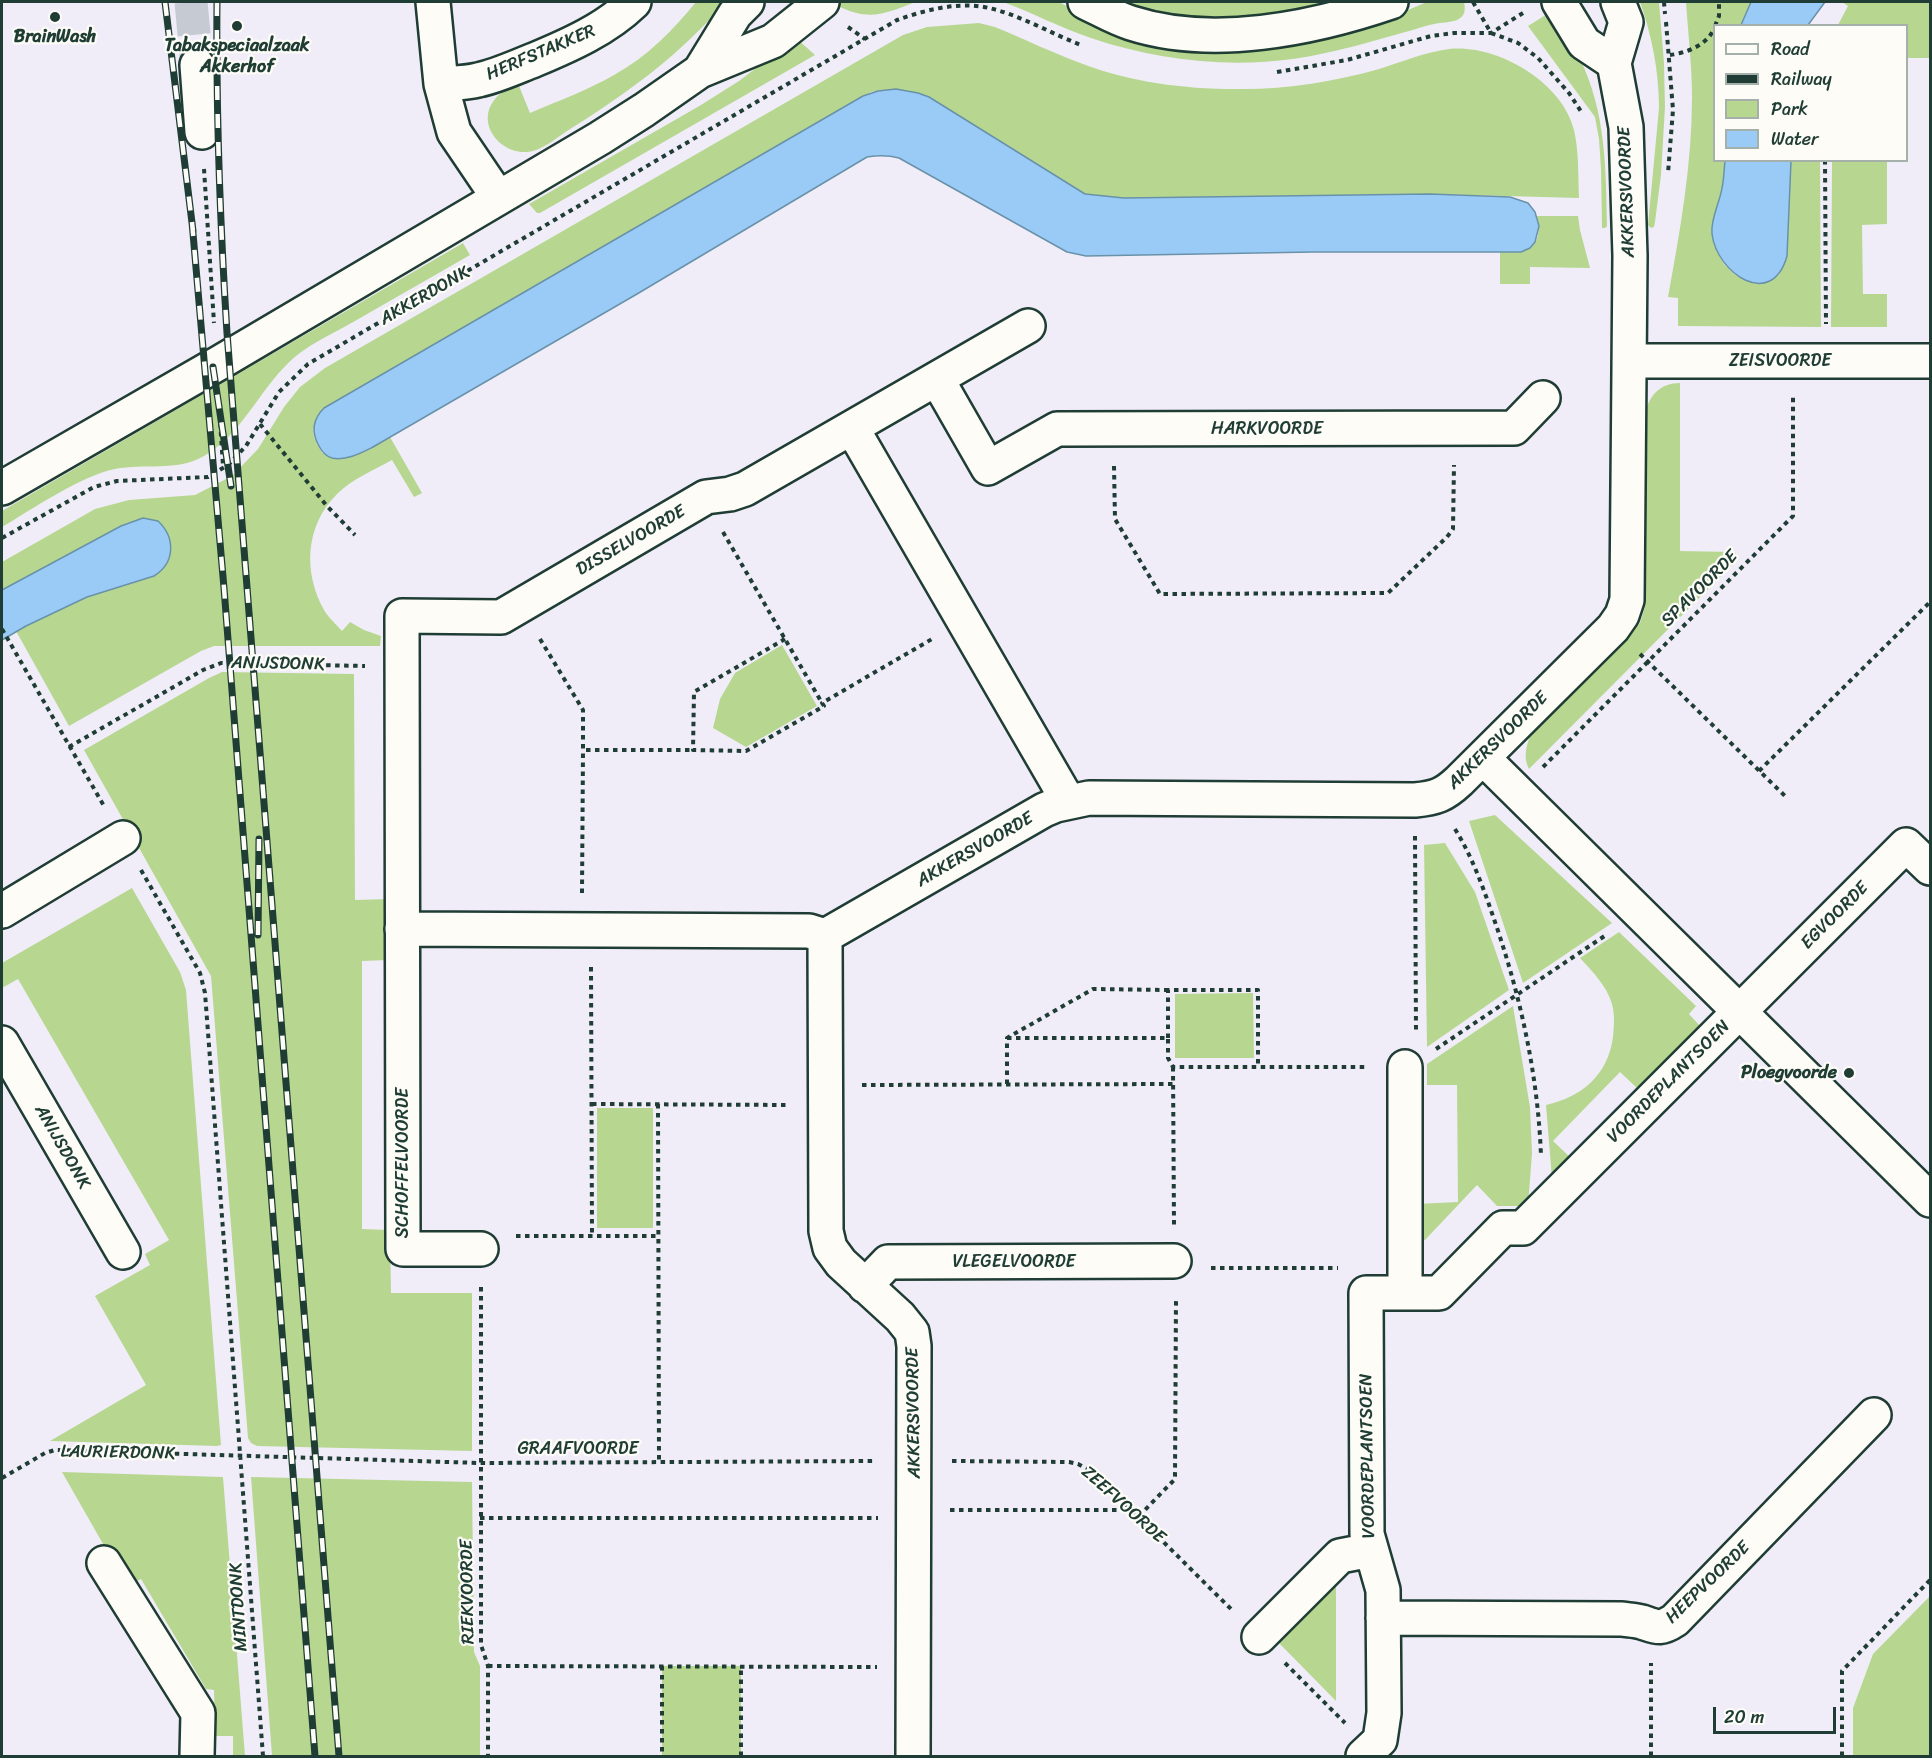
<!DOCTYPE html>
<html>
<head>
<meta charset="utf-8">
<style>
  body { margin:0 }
  #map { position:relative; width:1932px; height:1758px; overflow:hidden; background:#f0edf9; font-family:Sriracha,sans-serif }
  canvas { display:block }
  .frame { position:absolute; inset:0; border:3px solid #1f3d34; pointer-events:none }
  .legend { position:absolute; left:1713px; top:24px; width:195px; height:138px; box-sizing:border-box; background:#fdfcf7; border:2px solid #a4b0a9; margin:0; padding:8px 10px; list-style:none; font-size:18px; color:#1f3d34 }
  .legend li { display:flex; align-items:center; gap:12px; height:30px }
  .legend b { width:30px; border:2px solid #a4b0a9 }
  .scale { position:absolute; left:1713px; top:1707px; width:123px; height:27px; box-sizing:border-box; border:3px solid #1f3d34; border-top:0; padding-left:8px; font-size:18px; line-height:21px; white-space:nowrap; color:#1f3d34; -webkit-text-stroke:4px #fdfcf7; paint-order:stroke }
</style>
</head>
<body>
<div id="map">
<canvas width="1932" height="1758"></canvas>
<div class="frame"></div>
<ul class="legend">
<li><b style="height:8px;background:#fdfcf7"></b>Road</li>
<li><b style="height:8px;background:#1f3d34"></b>Railway</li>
<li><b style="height:16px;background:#b7d791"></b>Park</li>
<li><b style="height:16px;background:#9acbf7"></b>Water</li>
</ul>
<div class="scale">20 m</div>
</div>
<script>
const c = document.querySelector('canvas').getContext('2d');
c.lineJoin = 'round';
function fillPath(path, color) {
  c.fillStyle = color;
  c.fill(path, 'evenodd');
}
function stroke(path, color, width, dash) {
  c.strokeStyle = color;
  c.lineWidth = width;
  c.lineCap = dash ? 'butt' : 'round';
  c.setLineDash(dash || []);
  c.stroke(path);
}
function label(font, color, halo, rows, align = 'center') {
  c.font = font + ' Sriracha,sans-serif';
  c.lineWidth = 4.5;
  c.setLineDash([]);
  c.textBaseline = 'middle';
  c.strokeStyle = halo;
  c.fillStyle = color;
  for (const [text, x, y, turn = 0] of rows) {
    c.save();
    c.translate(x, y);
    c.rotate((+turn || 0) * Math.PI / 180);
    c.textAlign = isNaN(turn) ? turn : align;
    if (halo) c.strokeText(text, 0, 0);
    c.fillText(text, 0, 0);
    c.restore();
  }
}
fillPath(new Path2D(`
  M 696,2 L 727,2 C 710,19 693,37 675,53 C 642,82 604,108 567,131 C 555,139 541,151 527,152 C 500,154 475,123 495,99 C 500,92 510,89 519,86 L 530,113 C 558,101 588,90 614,75 C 647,57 673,30 696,2 Z
  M 841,2 L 916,2 C 883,14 870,22 836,5 Z
  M 1003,2 L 1059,2 L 1122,36 L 1389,18 L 1427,2 L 1464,2 C 1469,24 1449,21 1434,24 C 1428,25 1422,27 1416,29 C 1376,40 1335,53 1293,59 C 1226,68 1155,60 1091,38 C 1061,28 1033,13 1003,2 Z
  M 1120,2 L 1351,2 L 1252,19 L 1200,19 L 1165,15 L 1131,6 Z
  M 1640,2 L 1659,2 L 1664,63 L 1665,107 L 1661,175 L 1655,222 L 1654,227 L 1651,228 L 1648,225 L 1659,108 C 1659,72 1652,36 1640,2 Z
  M 1686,2 L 1751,2 L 1741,25 L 1714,26 L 1714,160 L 1725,161 L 1722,189 L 1711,231 L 1717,252 L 1724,264 L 1734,274 L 1745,280 L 1771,280 L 1779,275 L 1787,256 L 1791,161 L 1820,161 L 1821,327 L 1678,326 L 1678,298 L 1668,297 C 1680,231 1692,165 1692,97 C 1692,66 1688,33 1686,2 Z
  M 1842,2 L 1930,2 L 1930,58 L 1907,58 L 1906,26 L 1838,25 L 1848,6 Z
  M 1552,11 C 1561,27 1572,43 1580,59 C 1606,112 1606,169 1607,226 L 1605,228 L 1602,228 L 1601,169 L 1599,139 L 1595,117 L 1528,26 Z
  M 979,23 L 995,27 C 1024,39 1053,53 1083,64 C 1130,82 1184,89 1235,89 C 1282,90 1333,82 1379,69 C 1402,62 1425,52 1449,49 C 1496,44 1562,81 1574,130 C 1579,152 1578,175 1579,198 L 1430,194 L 1124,198 L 1085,194 L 929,97 C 910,89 891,88 871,92 L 773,149 L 313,429 L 314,437 L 322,453 L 345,458 L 363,452 L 390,437 L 422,493 L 414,497 L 392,460 C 374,470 352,479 337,494 C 305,526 303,572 324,610 C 328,617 336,624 342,631 L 350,622 L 364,630 L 381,636 L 380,646 L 214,646 L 201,651 L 69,726 L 16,631 L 87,597 L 154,576 C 167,568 171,557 171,543 L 121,526 L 2,590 L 2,562 L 95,509 L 129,500 L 195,495 L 232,476 L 258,449 L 284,407 L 300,387 L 325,368 L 903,35 L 927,27 Z
  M 796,38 L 815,55 L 540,213 L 537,213 L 529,204 L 701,105 L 739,81 Z
  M 1832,161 L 1887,161 L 1887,224 L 1862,225 L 1863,294 L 1887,294 L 1887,327 L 1831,327 Z
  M 1537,216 L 1578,216 L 1580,230 L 1590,268 L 1530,267 L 1530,284 L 1500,284 L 1500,252 C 1527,252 1544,249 1537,216 Z
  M 463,243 L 470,255 C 432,277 393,299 355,321 C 336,332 313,342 296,356 C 260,386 245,432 204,456 C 176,472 145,463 115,469 C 80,476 33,509 2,527 L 2,511 Z
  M 1680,383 L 1680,551 L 1735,552 L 1738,559 L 1529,769 C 1523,758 1526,747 1530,736 L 1640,623 L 1645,607 L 1645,413 C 1650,395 1660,383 1680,383 Z
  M 782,645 L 817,706 L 746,747 L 713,728 L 720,699 L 735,673 Z
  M 222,672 L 354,674 L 355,900 L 389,899 L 389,960 L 362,961 L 362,1229 L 390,1230 L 391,1293 L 472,1293 L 472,1451 L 257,1446 L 251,1443 L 248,1438 L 211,976 L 84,750 L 209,678 Z
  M 1495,815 L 1612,923 L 1523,983 L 1469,821 Z
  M 1445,843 L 1475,892 L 1509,990 L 1427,1047 L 1424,845 Z
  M 132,888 L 180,972 L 186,990 L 221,1445 L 217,1446 L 50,1441 L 146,1385 L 95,1296 L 150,1265 L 145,1254 L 169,1240 L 18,979 L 2,988 L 2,963 Z
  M 1619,932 L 1696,1006 L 1689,1014 L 1701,1027 L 1638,1089 L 1620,1072 L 1553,1141 L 1572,1159 L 1552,1179 L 1546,1105 C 1582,1097 1608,1075 1613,1037 C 1614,1026 1615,1015 1612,1004 C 1607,986 1592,971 1580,958 Z
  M 1253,993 L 1254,1058 L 1175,1058 L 1175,994 Z
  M 1513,1006 L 1530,1107 L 1532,1153 L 1528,1206 L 1497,1206 L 1477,1185 L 1425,1240 L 1417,1241 L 1416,1204 L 1458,1202 L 1457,1085 L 1427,1085 L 1427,1064 Z
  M 597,1108 L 653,1108 L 653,1228 L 597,1228 Z
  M 62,1472 L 223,1477 L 245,1756 L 233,1756 L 233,1736 L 215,1736 L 214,1690 L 206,1689 L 141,1579 L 127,1586 Z
  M 251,1477 L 472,1482 L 474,1652 L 480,1666 L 480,1756 L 272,1756 Z
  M 1336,1584 L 1336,1701 L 1277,1641 Z
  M 1930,1596 L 1930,1756 L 1853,1756 L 1853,1708 L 1873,1654 Z
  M 662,1666 L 741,1666 L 741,1756 L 662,1756 Z`), '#b7d791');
const water = new Path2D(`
  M 1751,2 L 1825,2 L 1808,25 L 1741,25 Z
  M 896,89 L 918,93 L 929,97 L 1085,194 L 1124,198 L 1430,194 L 1510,197 L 1528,203 L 1535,212 L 1539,226 L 1535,242 L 1530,248 L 1521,252 L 1313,252 L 1086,256 L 1067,252 L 899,158 C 888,155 879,155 867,157 L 637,294 L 373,447 C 361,453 346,461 332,458 C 325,456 322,452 319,446 C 311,432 312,420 324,408 L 863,96 L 878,91 Z
  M 1725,161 L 1791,161 L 1787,256 C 1772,310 1717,274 1712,234 C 1710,220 1720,202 1722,188 C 1724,179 1724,170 1725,161 Z
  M 143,518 L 158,521 C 176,538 175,563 154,576 L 87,597 L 26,626 L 2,640 L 2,590 L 121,526 Z`);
fillPath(water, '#9acbf7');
stroke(water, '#6992a9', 1.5);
stroke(new Path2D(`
  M 191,2 L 197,65`), '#c6cad2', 33, [33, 16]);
const minor = new Path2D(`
  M 433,2 L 441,84 L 454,132 L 498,197
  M 1085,2 C 1100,9 1115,18 1131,23 C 1212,49 1312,29 1391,2
  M 1559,2 L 1584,43 L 1614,63
  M 197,65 L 202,132
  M 700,71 L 735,14 L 747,2
  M 441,84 C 453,83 466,83 478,80 C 497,76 516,67 534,60 C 570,45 606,29 634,2
  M 1629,361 L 1930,361
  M 937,379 L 988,468 L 1057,429 L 1514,428 L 1543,398
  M 852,428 L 1068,801
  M 2,488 L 219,363 L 600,138 L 644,110 L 700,71 L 773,41 L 822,2
  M 1483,758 L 1930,1200
  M 2,911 L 123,838
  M 402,929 L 809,931 L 825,936
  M 2,1043 L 123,1252
  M 481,1249 L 403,1249 L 402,616 L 501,617 L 706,497 L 730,494 L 745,489 L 1028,326
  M 865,1286 L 888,1262 L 1174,1261
  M 1405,1293 L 1405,1067
  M 104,1563 L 198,1713 L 197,1756
  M 1383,1618 L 1622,1619 C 1628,1620 1635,1620 1642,1622 C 1657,1627 1660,1630 1675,1620 L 1874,1415
  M 1259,1637 L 1340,1556 L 1371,1550
  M 913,1756 L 914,1346 L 912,1332 L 900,1317 L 841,1263 L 830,1248 L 826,1231 L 825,936 L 1044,810 L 1056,805 L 1089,798 L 1415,800 C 1436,798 1444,795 1459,781 L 1613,628 L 1622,615 L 1627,600 L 1630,256 L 1626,127 L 1614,63 L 1626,22 L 1618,2
  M 1363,1756 L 1380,1740 L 1384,1713 L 1383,1590 L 1367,1534 L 1366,1293 L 1439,1293 L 1503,1228 L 1523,1228 L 1906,845 L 1930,868`);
stroke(minor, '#1f3d34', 38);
stroke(new Path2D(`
  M 1473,2 L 1491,33 L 1518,43 L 1538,58 L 1569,93 L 1582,113
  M 1664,2 L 1665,14
  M 1666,22 L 1673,110 L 1668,173
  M 1715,26 L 1719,16 L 1719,2
  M 848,27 L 865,39
  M 1670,55 C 1686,53 1708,45 1714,28
  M 1277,72 L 1347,60 L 1431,36 L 1454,33 L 1491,33 L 1523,13
  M 1825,160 L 1826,324
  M 204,169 L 214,323
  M 219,405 L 223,466
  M 260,424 L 327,506 L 355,535
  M 1114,466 L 1115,519 L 1160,594 L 1388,593 L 1447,537 L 1453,529 L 1454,465
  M 723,532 L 822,703
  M 2,538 L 94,487 L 117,481 L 208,477 L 228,465 L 246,446 L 279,392 L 308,364 L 897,20 C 925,10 959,1 989,8 C 1020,15 1052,34 1081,45
  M 2,629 L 104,806
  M 540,639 L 583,710 L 583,750 L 693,750
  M 785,639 L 694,692 L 693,750 L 746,751 L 824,706 L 822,703 L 932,639
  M 1640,654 L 1786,797
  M 69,747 L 203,670 L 221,663 L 365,666
  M 1543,767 L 1793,516 L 1793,397
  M 1759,771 L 1930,602
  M 1455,829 C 1473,858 1484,890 1495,922 C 1521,998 1538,1076 1541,1156
  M 1415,836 L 1416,1032
  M 141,870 L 200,973 L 205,993 L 263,1756
  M 582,893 L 583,750
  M 591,967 L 592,1236
  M 1007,1038 L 1168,1038 L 1168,1058 L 1173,1067 L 1368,1067
  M 1168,1038 L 1168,990 L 1258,990 L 1258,1067
  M 1436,1049 L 1606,935
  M 1173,1067 L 1174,1225
  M 1007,1084 L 1007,1038 L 1093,989 L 1168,990
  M 862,1085 L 1173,1084
  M 592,1104 L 789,1105
  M 658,1104 L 659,1463
  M 516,1236 L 658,1236
  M 1211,1268 L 1338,1268
  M 481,1287 L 481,1645 L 488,1666 L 488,1756
  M 952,1461 L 1069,1462 L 1078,1464 L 1094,1473 L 1233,1611
  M 2,1478 L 45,1453 L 55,1450 L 480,1463 L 876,1461
  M 950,1510 L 1131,1510
  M 1139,1516 L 1175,1479 L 1176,1298
  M 480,1518 L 878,1518
  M 1285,1663 L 1345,1723
  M 488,1666 L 877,1667
  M 662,1666 L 662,1756
  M 741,1756 L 741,1666
  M 1651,1756 L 1651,1663
  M 1842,1756 L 1842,1671 L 1930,1580`), '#1f3d34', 4, [4.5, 4.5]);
stroke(minor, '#fdfcf7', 33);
const rail = new Path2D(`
  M 165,2 L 193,231
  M 217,2 C 216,112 220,223 227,333 L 339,1756
  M 192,222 L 224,588 L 315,1756
  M 213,367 L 231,486
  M 258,935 L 259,839`);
stroke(rail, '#1f3d34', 7);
stroke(rail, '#fdfcf7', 4.5, [14]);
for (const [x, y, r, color] of [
  [55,17,6,"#1f3d34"],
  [237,26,6,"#1f3d34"],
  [1849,1073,6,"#1f3d34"]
]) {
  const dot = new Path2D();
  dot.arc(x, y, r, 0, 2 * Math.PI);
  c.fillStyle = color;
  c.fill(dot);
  stroke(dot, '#fdfcf7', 2);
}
label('bold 18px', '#1f3d34', '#fdfcf7', [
  ["BrainWash",55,37],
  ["Tabakspeciaalzaak",237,46],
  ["Akkerhof",237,67],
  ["Ploegvoorde",1837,1073,"right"]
]);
label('18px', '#1f3d34', '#fdfcf7', [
  ["HERFSTAKKER",541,53,-23],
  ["AKKERSVOORDE",1627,192,-92],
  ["AKKERDONK",425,296,-30],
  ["ZEISVOORDE",1780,361],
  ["HARKVOORDE",1267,429],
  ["DISSELVOORDE",631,541,-30],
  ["SPAVOORDE",1700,589,-45],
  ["ANIJSDONK",278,664,1],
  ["AKKERSVOORDE",1498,741,-44],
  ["AKKERSVOORDE",975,850,-30],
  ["EGVOORDE",1835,916,-45],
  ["VOORDEPLANTSOEN",1669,1082,-45],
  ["ANIJSDONK",62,1147,60],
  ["SCHOFFELVOORDE",403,1163,-90],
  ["VLEGELVOORDE",1014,1262],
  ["AKKERSVOORDE",914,1413,-91],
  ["GRAAFVOORDE",578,1449],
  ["LAURIERDONK",118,1453,1],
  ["VOORDEPLANTSOEN",1368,1456,-91],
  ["ZEEFVOORDE",1123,1505,42],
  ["HEEPVOORDE",1708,1583,-44],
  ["RIEKVOORDE",468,1592,-91],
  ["MINTDONK",239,1607,-94]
]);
</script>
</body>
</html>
